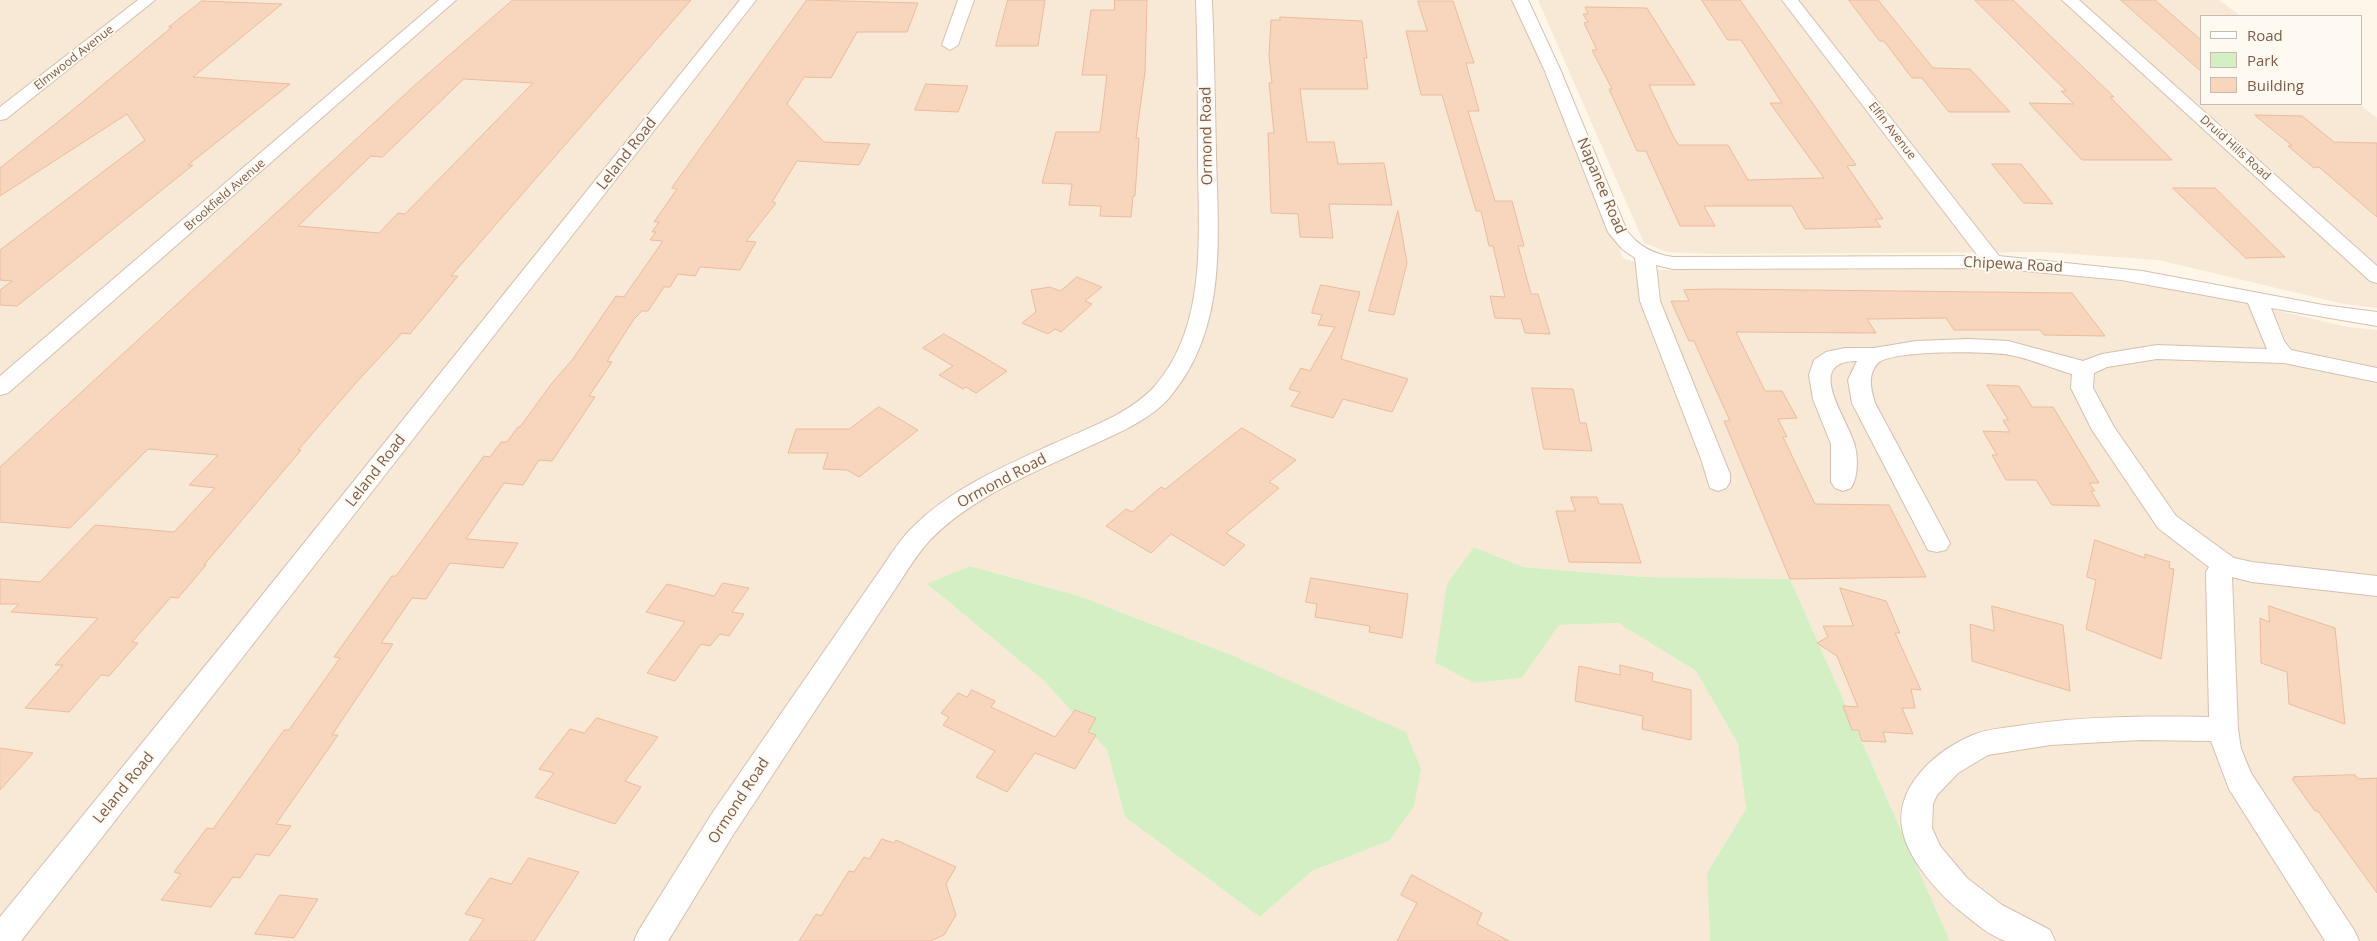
<!DOCTYPE html>
<html>
<head>
<meta charset="utf-8">
<style>
  body { margin:0 }
  #map { position:relative; width:2377px; height:941px; overflow:hidden; background:#fef6e9; font-family:"Open Sans",sans-serif }
  canvas { display:block }
  .legend { position:absolute; left:2200px; top:15px; width:162px; height:90px; box-sizing:border-box; background:#fffaf1; border:1px solid #cbbbae; margin:0; padding:6px 9px; list-style:none; font-size:15px; color:#7d5c49 }
  .legend li { display:flex; align-items:center; gap:10px; height:25px }
  .legend b { width:25px; border:1px solid #cbbbae }
</style>
</head>
<body>
<div id="map">
<canvas width="2377" height="941"></canvas>
<ul class="legend">
<li><b style="height:6px;background:#fff"></b>Road</li>
<li><b style="height:14px;background:#d5efc5"></b>Park</li>
<li><b style="height:14px;background:#f7d6bd"></b>Building</li>
</ul>
</div>
<script>
const c = document.querySelector('canvas').getContext('2d');
c.lineJoin = 'round';
function fillPath(path, color) {
  c.fillStyle = color;
  c.fill(path, 'evenodd');
}
function stroke(path, color, width, dash) {
  c.strokeStyle = color;
  c.lineWidth = width;
  c.lineCap = dash ? 'butt' : 'round';
  c.setLineDash(dash || []);
  c.stroke(path);
}
function label(font, color, halo, rows, align = 'center') {
  c.font = font + ' "Open Sans",sans-serif';
  c.lineWidth = 4;
  c.setLineDash([]);
  c.textBaseline = 'middle';
  c.strokeStyle = halo;
  c.fillStyle = color;
  for (const [text, x, y, turn = 0] of rows) {
    c.save();
    c.translate(x, y);
    c.rotate((+turn || 0) * Math.PI / 180);
    c.textAlign = isNaN(turn) ? turn : align;
    if (halo) c.strokeText(text, 0, 0);
    c.fillText(text, 0, 0);
    c.restore();
  }
}
fillPath(new Path2D(`
  M 0,0 L 1514,0 L 1623,258 L 1654,270 L 2015,269 L 2124,282 L 2224,298 L 2347,327 L 2377,330 L 2377,941 L 1950,941 L 1790,579 L 1645,577 L 1523,567 L 1474,547 L 1435,663 L 1474,683 L 1522,678 L 1559,625 L 1618,623 L 1696,671 L 1738,744 L 1746,809 L 1707,873 L 1710,941 L 0,941 ZM 970,566 L 1079,596 L 1229,654 L 1389,841 L 1312,871 L 1260,917 L 1125,817 L 1107,750 L 1043,680 L 928,585 Z
  M 1538,0 L 2219,0 L 2241,16 L 2201,16 L 2201,104 L 2359,104 L 2377,118 L 2377,308 L 2344,304 L 2158,260 L 2045,252 L 1716,254 L 1667,252 L 1644,243 Z`), '#f7e9d6');
fillPath(new Path2D(`
  M 1474,547 L 1523,567 L 1645,577 L 1790,579 L 1950,941 L 1710,941 L 1707,873 L 1746,809 L 1738,744 L 1696,671 L 1618,623 L 1559,625 L 1522,678 L 1474,683 L 1435,663 L 1447,584 Z
  M 970,566 L 1079,596 L 1229,654 L 1406,732 L 1421,769 L 1414,806 L 1389,841 L 1312,871 L 1260,917 L 1125,817 L 1107,750 L 1043,680 L 927,584 Z`), '#d5efc5');
const building = new Path2D(`
  M 513,0 L 691,0 L 451,276 L 458,276 L 410,334 L 402,333 L 354,385 L 298,450 L 301,450 L 204,565 L 206,565 L 178,598 L 171,597 L 132,642 L 138,643 L 109,676 L 101,675 L 69,712 L 25,708 L 63,665 L 55,665 L 98,618 L 11,612 L 19,604 L 0,604 L 0,579 L 40,582 L 95,525 L 174,532 L 215,488 L 189,485 L 218,455 L 148,449 L 70,528 L 0,522 L 0,467 L 414,86 ZM 464,79 L 533,83 L 405,214 L 398,213 L 379,233 L 298,226 L 371,156 L 382,157 Z
  M 807,0 L 918,3 L 907,32 L 857,32 L 831,78 L 804,77 L 787,104 L 824,142 L 870,144 L 859,165 L 797,161 L 772,202 L 776,203 L 746,241 L 756,242 L 740,270 L 700,267 L 695,276 L 678,274 L 670,287 L 664,287 L 648,311 L 642,311 L 634,319 L 607,361 L 612,362 L 589,396 L 595,397 L 552,461 L 539,460 L 523,485 L 504,483 L 466,539 L 518,543 L 503,568 L 450,563 L 426,599 L 412,598 L 381,643 L 393,644 L 332,735 L 338,735 L 276,824 L 291,826 L 269,856 L 256,854 L 240,878 L 233,877 L 211,907 L 161,900 L 181,874 L 174,872 L 207,828 L 213,829 L 284,730 L 289,730 L 340,658 L 334,657 L 392,576 L 396,576 L 484,456 L 490,457 L 501,442 L 507,442 L 518,427 L 520,427 L 552,383 L 573,359 L 616,296 L 624,297 L 663,241 L 650,240 L 656,232 L 652,232 L 659,222 L 654,222 L 677,189 L 672,188 Z
  M 1008,0 L 1045,0 L 1038,46 L 996,46 Z
  M 1115,0 L 1147,0 L 1145,72 L 1136,138 L 1139,138 L 1135,196 L 1133,196 L 1131,217 L 1100,216 L 1101,206 L 1069,205 L 1072,184 L 1042,183 L 1056,132 L 1100,132 L 1107,75 L 1082,75 L 1091,10 L 1114,10 Z
  M 1702,0 L 1740,0 L 1856,165 L 1847,166 L 1883,219 L 1875,219 L 1881,227 L 1805,229 L 1792,206 L 1704,206 L 1715,226 L 1680,226 L 1646,151 L 1637,151 L 1609,89 L 1612,89 L 1592,50 L 1597,50 L 1584,23 L 1588,22 L 1583,14 L 1588,14 L 1585,7 L 1647,8 L 1695,85 L 1649,85 L 1674,138 L 1679,145 L 1728,145 L 1748,180 L 1824,178 L 1770,103 L 1782,103 L 1741,40 L 1728,40 Z
  M 1849,0 L 1878,0 L 1933,68 L 1970,69 L 2010,112 L 1949,112 L 1922,78 L 1912,78 L 1884,41 L 1880,41 Z
  M 1975,0 L 2013,0 L 2114,97 L 2110,97 L 2172,160 L 2082,160 L 2029,103 L 2074,104 L 2061,91 L 2066,91 Z
  M 2121,0 L 2155,0 L 2201,40 L 2201,71 Z
  M 202,1 L 282,4 L 193,77 L 290,84 L 188,165 L 193,165 L 17,306 L 0,305 L 0,290 L 12,281 L 0,280 L 0,250 L 145,140 L 127,114 L 0,196 L 0,168 L 69,113 L 172,27 L 169,27 Z
  M 1418,1 L 1453,1 L 1474,63 L 1466,63 L 1479,111 L 1468,111 L 1495,201 L 1512,201 L 1524,246 L 1518,246 L 1531,294 L 1538,294 L 1550,334 L 1525,333 L 1521,319 L 1495,318 L 1490,296 L 1505,297 L 1493,246 L 1489,246 L 1481,211 L 1476,211 L 1442,95 L 1421,95 L 1406,31 L 1427,31 Z
  M 1280,17 L 1362,21 L 1367,58 L 1364,58 L 1368,89 L 1300,89 L 1307,142 L 1334,142 L 1338,164 L 1384,163 L 1392,205 L 1329,204 L 1333,238 L 1300,237 L 1298,214 L 1271,213 L 1268,133 L 1274,133 L 1269,83 L 1272,83 L 1269,56 L 1271,20 L 1280,20 Z
  M 926,84 L 968,86 L 958,112 L 915,110 Z
  M 2255,115 L 2302,116 L 2334,142 L 2377,143 L 2377,217 L 2319,167 L 2314,168 L 2288,146 L 2292,146 Z
  M 1992,164 L 2021,164 L 2053,204 L 2024,203 Z
  M 2173,188 L 2215,188 L 2285,257 L 2246,258 Z
  M 1398,211 L 1407,263 L 1394,315 L 1369,311 Z
  M 1077,277 L 1102,287 L 1085,301 L 1092,304 L 1061,332 L 1055,329 L 1048,334 L 1022,323 L 1036,312 L 1031,290 L 1050,287 L 1060,291 Z
  M 1321,285 L 1360,292 L 1341,359 L 1408,379 L 1392,412 L 1343,399 L 1333,418 L 1291,406 L 1300,392 L 1289,389 L 1301,368 L 1310,371 L 1335,327 L 1318,325 L 1322,315 L 1312,313 Z
  M 1718,289 L 2072,293 L 2105,336 L 2044,335 L 2040,330 L 1954,330 L 1946,318 L 1867,319 L 1876,333 L 1736,332 L 1765,391 L 1782,391 L 1797,418 L 1778,419 L 1787,437 L 1783,437 L 1815,504 L 1889,505 L 1926,577 L 1790,579 L 1724,421 L 1730,421 L 1694,341 L 1689,341 L 1671,301 L 1689,301 L 1684,290 Z
  M 944,334 L 987,359 L 1007,371 L 976,393 L 966,387 L 963,389 L 939,375 L 953,366 L 923,348 Z
  M 1987,385 L 2019,386 L 2032,407 L 2053,407 L 2099,483 L 2089,483 L 2095,491 L 2091,491 L 2100,506 L 2052,505 L 2036,480 L 2006,480 L 1992,455 L 1997,455 L 1983,431 L 2010,432 L 2003,420 L 2008,420 Z
  M 1532,388 L 1573,389 L 1580,423 L 1586,423 L 1592,451 L 1544,449 Z
  M 879,407 L 918,430 L 859,477 L 847,470 L 823,469 L 828,453 L 788,453 L 796,429 L 849,429 Z
  M 1242,428 L 1296,460 L 1269,482 L 1279,488 L 1226,533 L 1245,545 L 1224,566 L 1171,534 L 1151,553 L 1106,526 L 1126,509 L 1132,512 L 1161,487 L 1165,489 Z
  M 1571,497 L 1597,497 L 1599,504 L 1622,504 L 1641,563 L 1569,562 L 1556,511 L 1575,511 Z
  M 2095,540 L 2145,558 L 2145,554 L 2170,562 L 2169,568 L 2174,569 L 2161,659 L 2086,629 L 2096,580 L 2087,577 Z
  M 1311,578 L 1408,594 L 1402,638 L 1369,632 L 1370,626 L 1315,617 L 1317,604 L 1306,602 Z
  M 723,583 L 749,588 L 732,612 L 744,614 L 729,636 L 720,634 L 710,646 L 701,644 L 675,681 L 647,673 L 685,622 L 646,612 L 667,584 L 714,596 Z
  M 1840,588 L 1886,601 L 1900,633 L 1895,633 L 1921,690 L 1911,689 L 1915,708 L 1902,708 L 1913,734 L 1883,732 L 1886,742 L 1862,741 L 1858,730 L 1852,730 L 1843,706 L 1858,707 L 1837,656 L 1817,643 L 1828,637 L 1823,626 L 1853,626 Z
  M 1992,606 L 2063,625 L 2070,691 L 1972,661 L 1970,624 L 1994,631 Z
  M 2269,606 L 2335,628 L 2345,724 L 2289,704 L 2287,672 L 2261,663 L 2260,618 L 2269,622 Z
  M 1620,665 L 1653,673 L 1652,681 L 1691,690 L 1691,740 L 1642,729 L 1643,716 L 1575,701 L 1579,666 L 1620,675 Z
  M 972,690 L 995,701 L 991,707 L 1055,737 L 1075,710 L 1096,718 L 1088,732 L 1096,735 L 1075,769 L 1035,753 L 1007,792 L 976,777 L 995,751 L 943,725 L 949,717 L 941,713 L 958,693 L 967,697 Z
  M 597,718 L 658,737 L 625,781 L 641,787 L 615,824 L 535,797 L 554,773 L 539,769 L 570,729 L 584,733 Z
  M 0,748 L 33,753 L 0,790 Z
  M 2355,775 L 2358,779 L 2377,778 L 2377,893 L 2318,811 L 2315,811 L 2292,779 L 2295,778 L 2294,777 Z
  M 882,839 L 894,843 L 896,840 L 956,867 L 946,884 L 956,915 L 944,935 L 930,941 L 799,941 L 816,914 L 821,916 L 849,871 L 854,872 L 864,857 L 869,859 Z
  M 529,858 L 579,872 L 534,941 L 469,941 L 484,919 L 465,914 L 490,878 L 511,884 Z
  M 1412,875 L 1482,913 L 1477,924 L 1509,941 L 1397,941 L 1417,903 L 1401,895 Z
  M 280,895 L 318,899 L 294,938 L 255,934 Z`);
fillPath(building, '#f7d6bd');
stroke(building, '#ebbc9c', 1);
const minor = new Path2D(`
  M 138,0 L 155,0 L 6,119 L 0,120 L 0,107 Z
  M 439,0 L 456,0 L 8,393 L 0,395 L 0,376 Z
  M 740,0 L 756,0 L 21,941 L 0,941 L 0,917 L 227,639 Z
  M 958,0 L 974,0 L 958,45 L 950,50 L 942,45 Z
  M 1196,0 L 1212,0 C 1214,52 1215,103 1216,155 C 1218,239 1228,329 1169,398 C 1146,424 1106,438 1075,453 C 1024,477 970,499 930,540 C 919,552 910,566 901,580 L 733,835 L 668,941 L 634,941 L 639,930 L 711,815 L 883,566 C 892,553 901,538 913,527 C 953,487 1005,466 1055,443 C 1088,428 1129,414 1154,387 C 1209,325 1198,232 1198,155 C 1198,103 1198,52 1196,0 Z
  M 1512,0 L 1528,0 L 1560,69 L 1627,231 C 1639,247 1654,254 1673,257 L 1978,256 L 1782,0 L 1798,0 L 1999,256 L 2142,271 L 2323,305 L 2377,312 L 2377,326 L 2271,308 L 2284,341 L 2291,350 L 2377,368 L 2377,382 L 2284,363 L 2157,359 L 2107,367 L 2094,373 L 2093,388 L 2114,427 L 2176,516 L 2234,558 L 2252,562 L 2377,576 L 2377,596 L 2252,582 L 2232,577 L 2238,729 L 2241,749 L 2251,773 L 2354,930 L 2359,941 L 2325,941 L 2229,789 L 2211,741 L 2141,740 L 2050,745 L 1988,755 L 1958,773 L 1937,795 L 1933,804 L 1932,828 L 1940,846 L 1967,878 L 2002,905 L 2050,930 L 2055,941 C 2041,941 2020,941 2006,941 C 1989,936 1973,921 1959,910 C 1937,892 1906,857 1902,827 C 1896,785 1937,750 1973,735 C 1986,729 2003,728 2017,726 C 2081,716 2145,716 2209,717 L 2206,572 L 2209,567 L 2158,528 L 2092,430 L 2071,388 L 2072,374 C 2051,368 2031,359 2010,355 C 1989,351 1892,350 1878,363 C 1867,375 1871,389 1875,403 L 1950,543 L 1946,550 L 1937,552 L 1928,550 L 1852,403 L 1848,380 L 1857,361 C 1802,361 1849,420 1855,446 C 1858,458 1858,478 1851,488 L 1843,491 L 1835,488 L 1831,482 L 1831,444 L 1813,399 L 1809,375 L 1814,360 L 1826,352 L 1845,348 L 1874,348 L 1916,341 L 1970,339 L 2008,341 L 2083,361 L 2102,354 L 2157,345 L 2267,349 L 2248,303 L 2121,280 L 1993,268 L 1673,269 L 1656,265 L 1660,301 L 1730,474 L 1730,482 L 1726,488 L 1718,491 L 1710,488 L 1701,459 L 1640,301 L 1635,258 L 1622,249 L 1608,232 L 1544,69 Z
  M 2062,0 L 2079,0 L 2377,266 L 2377,283 L 2370,281 Z`);
stroke(minor, '#d5c0af', 2);
fillPath(minor, '#fff');
label('12px', '#7d5c49', '#fffaf1', [
  ["Elmwood Avenue",74,58,-38],
  ["Elfin Avenue",1892,131,52],
  ["Druid Hills Road",2235,148,42],
  ["Brookfield Avenue",225,195,-41]
]);
label('15px', '#7d5c49', '#fffaf1', [
  ["Ormond Road",1207,136,-91],
  ["Leland Road",627,154,-52],
  ["Napanee Road",1601,186,67],
  ["Chipewa Road",2013,265,3],
  ["Leland Road",376,471,-52],
  ["Ormond Road",1002,481,-28],
  ["Leland Road",124,788,-51],
  ["Ormond Road",739,801,-57]
]);
</script>
</body>
</html>
